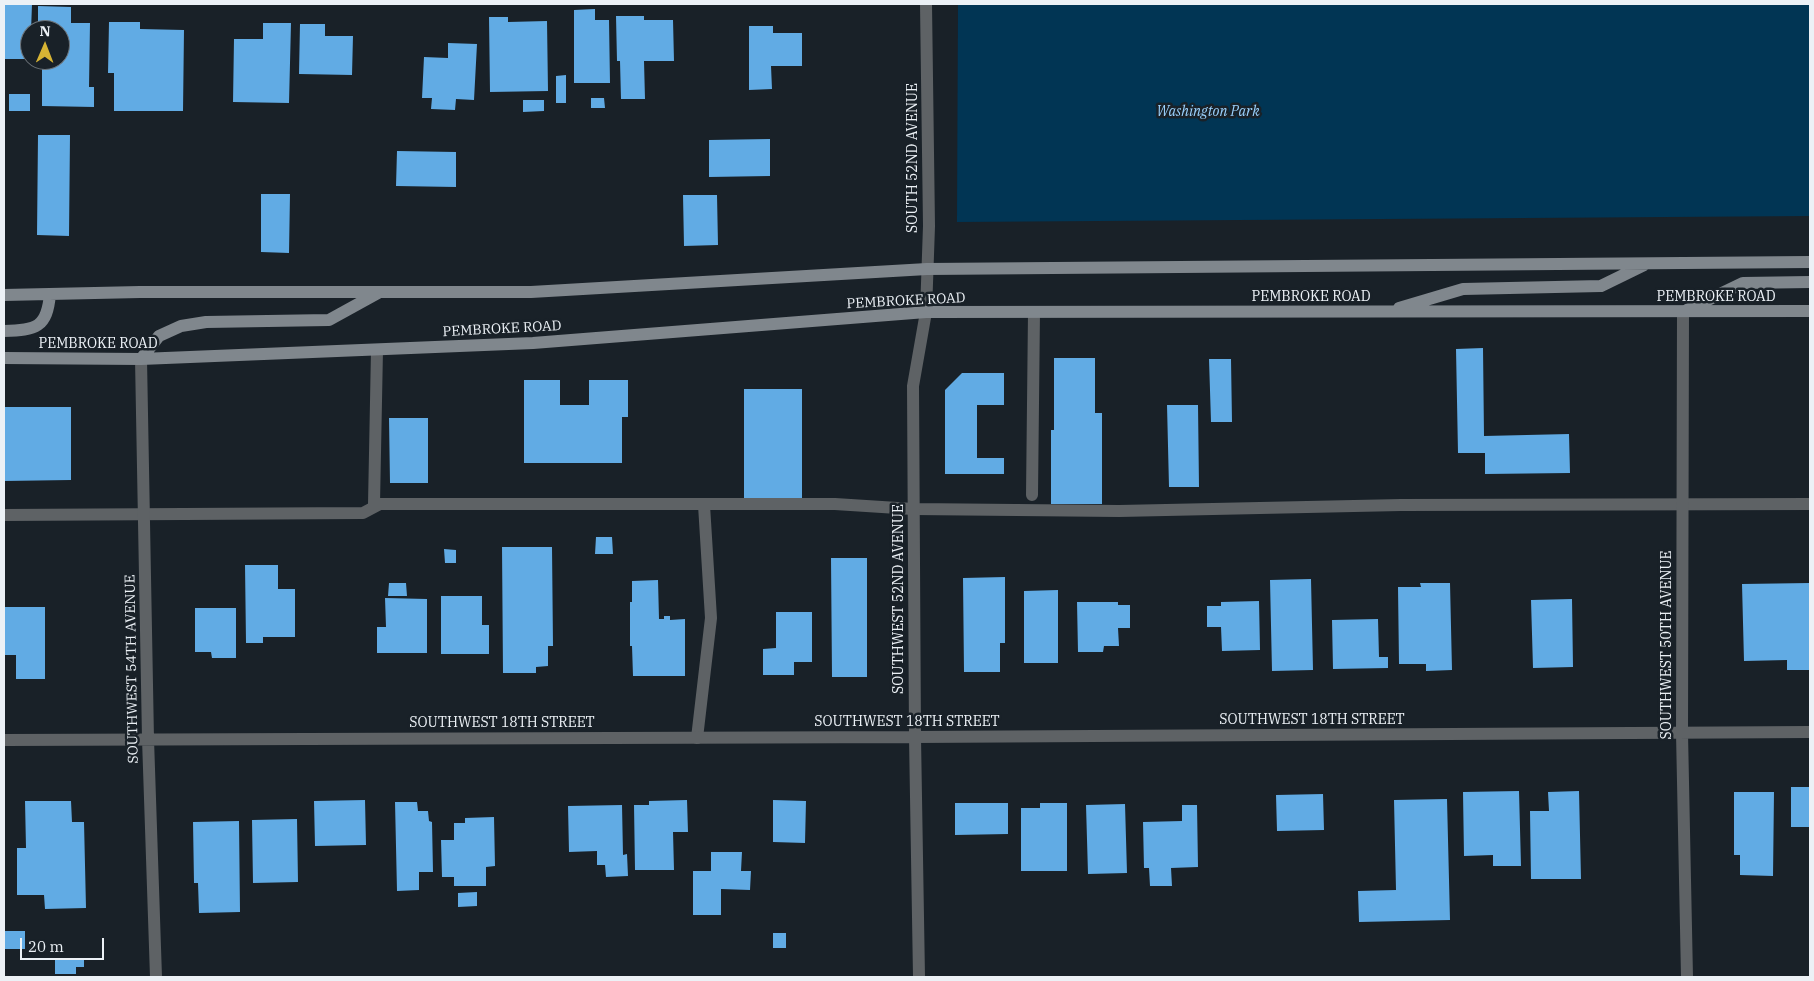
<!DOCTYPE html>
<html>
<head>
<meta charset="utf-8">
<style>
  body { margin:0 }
  #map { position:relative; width:1814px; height:981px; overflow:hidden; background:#192128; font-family:"IBM Plex Serif",serif }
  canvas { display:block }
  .frame { position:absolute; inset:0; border:5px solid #ecf1f6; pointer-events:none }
  .north { position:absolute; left:20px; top:20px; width:50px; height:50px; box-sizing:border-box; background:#192128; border:1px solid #6d747a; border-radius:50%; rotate:1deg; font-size:14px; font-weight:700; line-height:20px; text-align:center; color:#ecf1f6 }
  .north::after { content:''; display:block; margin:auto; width:18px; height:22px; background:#d7b434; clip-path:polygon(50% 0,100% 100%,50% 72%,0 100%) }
  .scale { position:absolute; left:20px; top:938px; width:84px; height:22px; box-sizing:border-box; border:2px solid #ecf1f6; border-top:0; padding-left:6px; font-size:15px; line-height:18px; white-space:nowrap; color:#ecf1f6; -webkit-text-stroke:4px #192128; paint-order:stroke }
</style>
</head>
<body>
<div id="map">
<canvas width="1814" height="981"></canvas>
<div class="frame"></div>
<div class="north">N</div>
<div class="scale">20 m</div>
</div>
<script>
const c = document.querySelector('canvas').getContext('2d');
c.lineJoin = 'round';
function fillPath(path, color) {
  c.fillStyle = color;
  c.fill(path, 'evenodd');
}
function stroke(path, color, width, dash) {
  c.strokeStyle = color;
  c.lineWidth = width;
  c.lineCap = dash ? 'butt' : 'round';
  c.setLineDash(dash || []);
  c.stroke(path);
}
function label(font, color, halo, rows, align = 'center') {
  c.font = font + ' "IBM Plex Serif",serif';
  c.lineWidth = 5;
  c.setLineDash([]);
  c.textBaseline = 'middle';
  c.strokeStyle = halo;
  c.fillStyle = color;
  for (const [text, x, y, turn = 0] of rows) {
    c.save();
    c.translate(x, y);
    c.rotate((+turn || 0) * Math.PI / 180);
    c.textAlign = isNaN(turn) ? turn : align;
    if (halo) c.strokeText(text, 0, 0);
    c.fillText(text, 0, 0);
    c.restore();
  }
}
fillPath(new Path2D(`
  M 958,4 L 1810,4 L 1810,216 L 957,222 Z`), '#013554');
fillPath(new Path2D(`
  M 5,4 L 32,4 L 30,59 L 4,59 Z
  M 38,6 L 71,7 L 71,23 L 90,23 L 89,87 L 94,87 L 94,107 L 42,106 L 42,60 L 60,60 L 60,30 L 38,30 Z
  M 595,9 L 595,20 L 609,20 L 610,83 L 574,83 L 574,10 Z
  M 616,16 L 644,16 L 644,20 L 673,20 L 674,61 L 644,61 L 645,99 L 621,99 L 620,61 L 617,61 Z
  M 489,17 L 508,17 L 508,22 L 547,21 L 548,91 L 490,92 Z
  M 109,22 L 140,22 L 140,29 L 184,30 L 183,111 L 114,111 L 114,73 L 108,73 Z
  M 263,23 L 291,23 L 289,103 L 233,102 L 234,39 L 263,39 Z
  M 300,24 L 325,24 L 325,36 L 353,36 L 352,75 L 299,74 Z
  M 749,26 L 773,26 L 773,33 L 802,33 L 802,66 L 771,66 L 772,89 L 749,90 Z
  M 448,43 L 477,44 L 474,100 L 456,99 L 455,110 L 431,109 L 432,98 L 422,98 L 424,57 L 448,58 Z
  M 566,75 L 566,103 L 556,103 L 556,76 Z
  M 9,94 L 30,94 L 30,111 L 9,111 Z
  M 591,98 L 604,98 L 605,108 L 591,108 Z
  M 523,100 L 544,100 L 544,111 L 523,112 Z
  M 38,135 L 70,135 L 69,236 L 37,235 Z
  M 770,139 L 770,176 L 709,177 L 709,140 Z
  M 397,151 L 456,152 L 456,187 L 396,186 Z
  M 261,194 L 290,194 L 289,253 L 261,252 Z
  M 683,195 L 717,195 L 718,245 L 684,246 Z
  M 1483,348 L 1484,436 L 1569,434 L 1570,473 L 1485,474 L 1485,453 L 1458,453 L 1456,349 Z
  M 1054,358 L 1095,358 L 1095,413 L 1102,413 L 1102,504 L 1051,504 L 1051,430 L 1054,430 Z
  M 1209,359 L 1231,359 L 1232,422 L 1211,422 Z
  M 962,373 L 1004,373 L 1004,405 L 977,405 L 977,458 L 1004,458 L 1004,474 L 945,474 L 945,390 Z
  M 524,380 L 560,380 L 560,405 L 589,405 L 589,380 L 628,380 L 628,417 L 622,417 L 622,463 L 524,463 Z
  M 744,389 L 802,389 L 802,498 L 744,498 Z
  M 1167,405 L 1198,405 L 1199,487 L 1169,487 Z
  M 4,407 L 71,407 L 71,480 L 4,481 Z
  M 389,418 L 428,418 L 428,483 L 390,483 Z
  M 596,537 L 612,537 L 613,554 L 595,554 Z
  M 502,547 L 552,547 L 553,646 L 548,646 L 548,666 L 536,667 L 536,673 L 503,673 Z
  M 444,549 L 456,550 L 456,563 L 445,563 Z
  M 831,558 L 867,558 L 867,677 L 832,677 Z
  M 245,565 L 278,565 L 278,589 L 295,589 L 295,637 L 263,637 L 263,643 L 246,643 Z
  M 1005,577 L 1005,643 L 1000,643 L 1000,672 L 964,672 L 963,578 Z
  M 1311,579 L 1313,670 L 1272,671 L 1270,580 Z
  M 658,580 L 659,619 L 664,619 L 664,616 L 670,616 L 670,620 L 685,619 L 685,676 L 633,676 L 632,646 L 630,646 L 630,602 L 632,602 L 632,581 Z
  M 389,583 L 406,583 L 407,596 L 388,596 Z
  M 1420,583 L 1450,583 L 1452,670 L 1426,671 L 1426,664 L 1399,664 L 1398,587 L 1421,587 Z
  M 1810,583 L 1810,670 L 1787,670 L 1787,660 L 1744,661 L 1742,584 Z
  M 1058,590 L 1058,663 L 1024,663 L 1024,591 Z
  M 441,596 L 482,596 L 482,625 L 489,625 L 489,654 L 441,654 Z
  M 385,598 L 427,599 L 427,653 L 377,653 L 377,627 L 386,627 Z
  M 1572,599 L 1573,667 L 1533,668 L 1531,600 Z
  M 1259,601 L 1260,650 L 1222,651 L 1221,627 L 1207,627 L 1207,606 L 1221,606 L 1221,602 Z
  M 1077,602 L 1118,602 L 1118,605 L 1130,605 L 1130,628 L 1118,628 L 1119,646 L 1104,646 L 1103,652 L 1078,652 Z
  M 4,607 L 45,607 L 45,679 L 16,679 L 16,655 L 4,655 Z
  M 195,608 L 236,608 L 236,658 L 212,658 L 211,652 L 195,652 Z
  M 776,612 L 812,612 L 812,662 L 794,662 L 794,675 L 763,675 L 763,649 L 776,648 Z
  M 1378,619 L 1379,657 L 1388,657 L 1388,668 L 1333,669 L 1332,620 Z
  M 1791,787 L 1810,787 L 1810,827 L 1791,827 Z
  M 1519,791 L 1521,866 L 1493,866 L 1493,855 L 1464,856 L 1463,792 Z
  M 1579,791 L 1581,879 L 1531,879 L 1530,811 L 1549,811 L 1548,792 Z
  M 1734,792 L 1774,792 L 1773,876 L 1740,875 L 1740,855 L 1734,855 Z
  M 1323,794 L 1324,830 L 1277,831 L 1276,795 Z
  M 1447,799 L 1450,920 L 1359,922 L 1358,891 L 1396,890 L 1394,800 Z
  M 365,800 L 366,845 L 315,846 L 314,801 Z
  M 687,800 L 688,832 L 673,832 L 674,870 L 635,870 L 634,805 L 649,805 L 649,801 Z
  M 773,800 L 806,801 L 805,843 L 773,842 Z
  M 25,801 L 71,801 L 72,822 L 84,822 L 86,908 L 45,909 L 44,895 L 17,895 L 17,848 L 26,848 Z
  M 395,802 L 417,802 L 418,811 L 428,811 L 429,821 L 432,822 L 433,872 L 419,872 L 419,890 L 397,891 Z
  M 955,803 L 1008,803 L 1008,834 L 955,835 Z
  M 1040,803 L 1067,803 L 1067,871 L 1021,871 L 1021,808 L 1040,808 Z
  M 1125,804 L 1127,873 L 1088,874 L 1086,805 Z
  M 622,805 L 623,855 L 627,854 L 628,876 L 606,877 L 605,865 L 597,865 L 597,851 L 569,852 L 568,806 Z
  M 1182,805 L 1197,805 L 1198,867 L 1171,868 L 1172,886 L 1150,886 L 1149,868 L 1144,868 L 1143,822 L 1182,821 Z
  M 494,817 L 495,866 L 486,867 L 486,886 L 454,886 L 454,877 L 442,877 L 441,840 L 454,840 L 454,823 L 465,823 L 465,818 Z
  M 297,819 L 298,882 L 253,883 L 252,820 Z
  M 239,821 L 240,912 L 199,913 L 198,883 L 194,883 L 193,822 Z
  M 711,852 L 742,852 L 741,871 L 751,871 L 750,890 L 721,889 L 721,915 L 693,915 L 693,871 L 711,871 Z
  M 477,892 L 477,906 L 458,907 L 458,893 Z
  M 4,931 L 25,931 L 25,949 L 4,949 Z
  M 773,933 L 786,933 L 786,948 L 773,948 Z
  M 55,958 L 84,958 L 84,967 L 76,967 L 76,974 L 55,974 Z`), '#61abe4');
stroke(new Path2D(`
  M 377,350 L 374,504 L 835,504 L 913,509 L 1119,511 L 1401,505 L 1810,504
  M 1032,495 L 1034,312
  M 4,515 L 363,513 L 380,504
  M 697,738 L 711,618 L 704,505`), '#5e6265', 12);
stroke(new Path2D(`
  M 1683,312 L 1682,733 L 1687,977
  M 141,359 L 148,739 L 156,977
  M 4,740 L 915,737 L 1810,732
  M 919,977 L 915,737 L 913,386 L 926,312 L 929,226 L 926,4`), '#5e6265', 12);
stroke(new Path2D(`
  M 4,295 L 140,292 L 531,292 L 927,269 L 1810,262
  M 1399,308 L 1463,289 L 1601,286 L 1644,265
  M 1687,310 L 1743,283 L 1810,282
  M 4,331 C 36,330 47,328 50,294
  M 4,358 L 141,359 L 533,343 L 926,312 L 1810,311
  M 141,359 L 159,336 L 181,326 L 206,322 L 329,320 L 378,293`), '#80878d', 12);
label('italic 14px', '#9bd2fe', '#192128', [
  ["Washington Park",1208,112]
]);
label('14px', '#ecf1f6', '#192128', [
  ["SOUTH 52ND AVENUE",913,158,-90],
  ["PEMBROKE ROAD",1311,297],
  ["PEMBROKE ROAD",1716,297],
  ["PEMBROKE ROAD",906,301,-3],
  ["PEMBROKE ROAD",502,329,-3],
  ["PEMBROKE ROAD",98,344],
  ["SOUTHWEST 52ND AVENUE",899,599,-90],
  ["SOUTHWEST 50TH AVENUE",1667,645,-90],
  ["SOUTHWEST 54TH AVENUE",132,669,-91],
  ["SOUTHWEST 18TH STREET",1312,720],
  ["SOUTHWEST 18TH STREET",907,722],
  ["SOUTHWEST 18TH STREET",502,723]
]);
</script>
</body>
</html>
